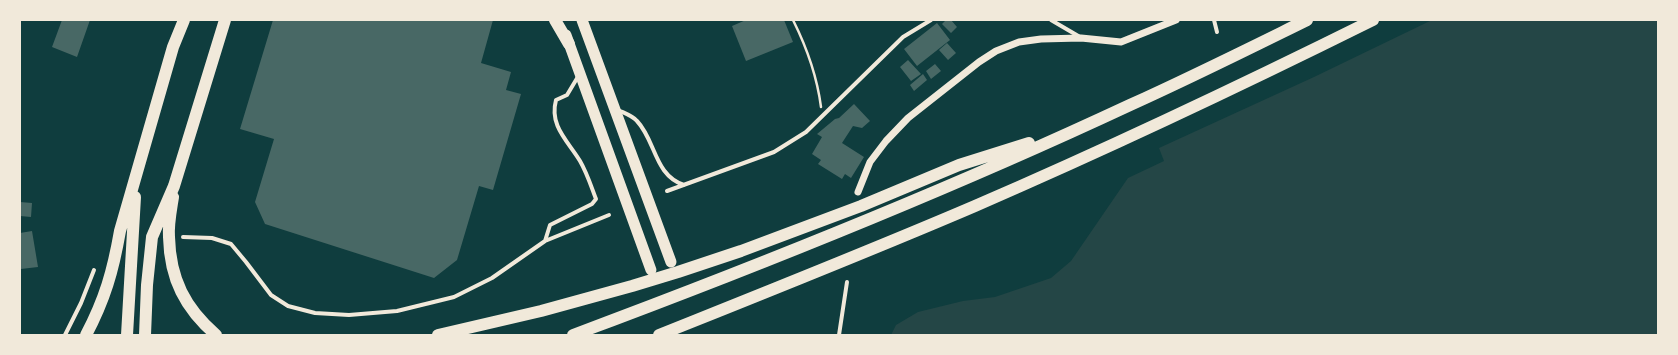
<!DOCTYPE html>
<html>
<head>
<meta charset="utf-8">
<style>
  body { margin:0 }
  #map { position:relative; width:1678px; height:355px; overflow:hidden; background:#0f3d3e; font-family:Figtree,sans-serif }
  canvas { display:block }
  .frame { position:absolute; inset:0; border:21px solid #f1e9da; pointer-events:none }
</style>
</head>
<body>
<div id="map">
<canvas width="1678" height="355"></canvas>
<div class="frame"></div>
</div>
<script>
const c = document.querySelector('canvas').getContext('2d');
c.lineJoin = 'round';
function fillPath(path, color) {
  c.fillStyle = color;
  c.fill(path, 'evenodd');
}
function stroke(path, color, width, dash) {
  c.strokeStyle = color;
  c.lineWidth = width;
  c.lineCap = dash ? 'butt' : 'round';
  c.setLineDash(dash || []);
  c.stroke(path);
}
fillPath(new Path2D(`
  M 1432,20 L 1658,20 L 1658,335 L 891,335 L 896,325 L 918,312 L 963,301 L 995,297 L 1051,278 L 1071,261 L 1128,178 L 1164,161 L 1159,148 L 1314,77 Z`), '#244646');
fillPath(new Path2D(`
  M 62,20 L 90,20 L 77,57 L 52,47 Z
  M 273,20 L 493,20 L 481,63 L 511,72 L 506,90 L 521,94 L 493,190 L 479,186 L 457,260 L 434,278 L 265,224 L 255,202 L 274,139 L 240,129 Z
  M 746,20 L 784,20 L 793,42 L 746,61 L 732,26 Z
  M 946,20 L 951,20 L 957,27 L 951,33 L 942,24 Z
  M 937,23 L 950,40 L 917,66 L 904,49 Z
  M 947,43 L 956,53 L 948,60 L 939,50 Z
  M 908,60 L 921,74 L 911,81 L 900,67 Z
  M 935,64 L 941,71 L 931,79 L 926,71 Z
  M 923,74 L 927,80 L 914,91 L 910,85 Z
  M 854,104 L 870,121 L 862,128 L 853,126 L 842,143 L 864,157 L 851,178 L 845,174 L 842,179 L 818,164 L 821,160 L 812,154 L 822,137 L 817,134 L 835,119 L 839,118 Z
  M 20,202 L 32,203 L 31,217 L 20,216 Z
  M 32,231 L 38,267 L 21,269 L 20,233 Z`), '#486865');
stroke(new Path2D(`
  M 793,20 C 807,48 817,76 821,107`), '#f1e9da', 2.5);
stroke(new Path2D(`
  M 1051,20 L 1080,37
  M 1214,20 L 1217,32
  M 618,110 C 624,113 633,116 637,121 C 656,141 654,175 684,185
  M 667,191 L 774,152 L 806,132 L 903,37 L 931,20
  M 183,237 L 212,238 L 231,244 L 246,262 L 271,295 L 288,306 L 315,313 L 349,315 L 397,311 L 454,297 L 492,278 L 545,241 L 609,215
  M 545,241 L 550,225 L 592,204 L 596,199 C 591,186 587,173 580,161 C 568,141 549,126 556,100 L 567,95 L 579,75
  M 65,335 L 81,303 L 94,270
  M 839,335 L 847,282`), '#f1e9da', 4);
stroke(new Path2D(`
  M 858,192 L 870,162 L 886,141 L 908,118 L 979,62 L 996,51 L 1019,42 L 1041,39 L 1081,38 L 1121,42 L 1176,20`), '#f1e9da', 7);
stroke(new Path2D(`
  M 582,20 L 671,262
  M 566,35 L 651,270`), '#f1e9da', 11);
stroke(new Path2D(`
  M 555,20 L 569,44
  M 173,197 C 171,210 168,224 169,237 C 170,279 185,308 216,335
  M 86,335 C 105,299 113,271 120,231 L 173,47 L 184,20
  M 127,335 L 135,197
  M 145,335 L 147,285 L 152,237 L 174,186 L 225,20
  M 438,335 L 541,311 L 632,286 L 678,272 L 741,251 L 861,206 L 959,165 L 1029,143
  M 573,335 C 761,265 948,190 1130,105 C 1190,78 1248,49 1307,20
  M 659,335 C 764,293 870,251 975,206 C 1109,148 1242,85 1373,20`), '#f1e9da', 12);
</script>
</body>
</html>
